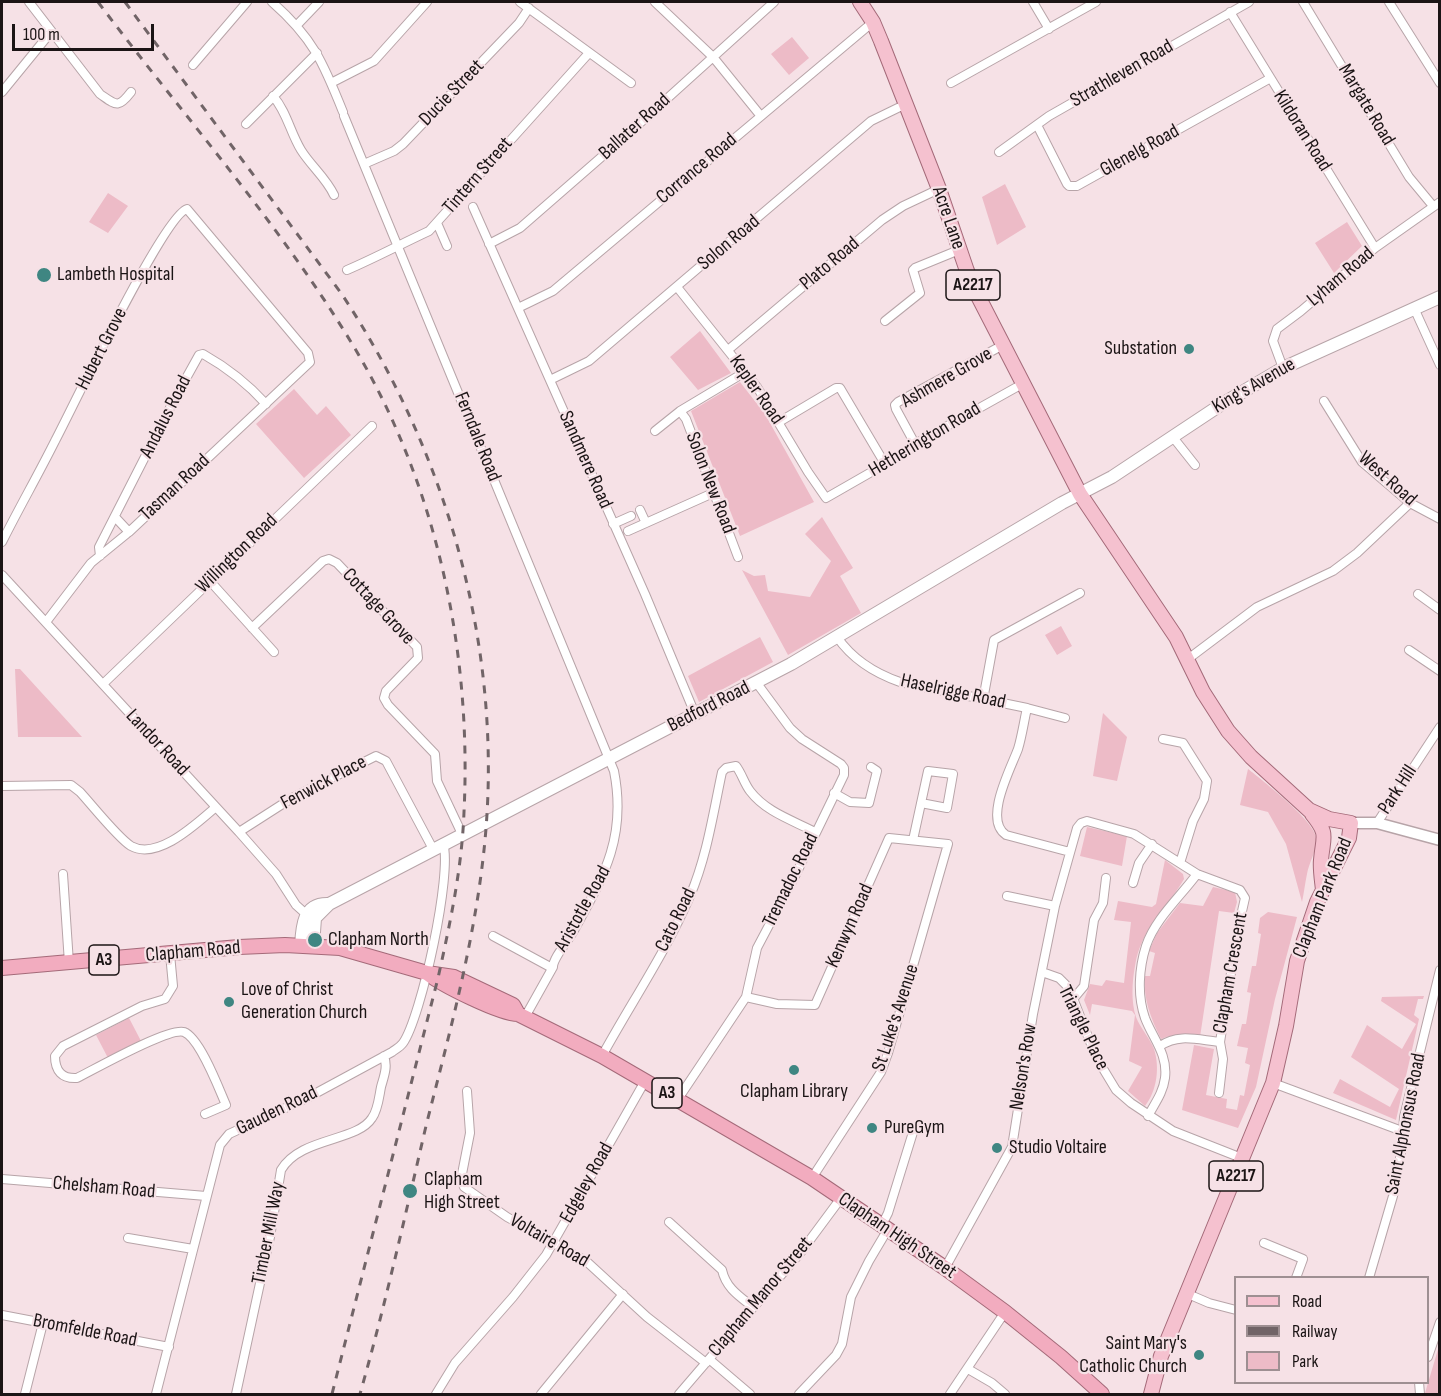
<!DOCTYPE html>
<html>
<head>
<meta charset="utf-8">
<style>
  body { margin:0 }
  #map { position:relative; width:1441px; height:1396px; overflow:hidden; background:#f6e1e6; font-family:"Sofia Sans Condensed",sans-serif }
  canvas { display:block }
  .frame { position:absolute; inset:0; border:3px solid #1b1415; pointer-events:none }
  .legend { position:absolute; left:1234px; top:1276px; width:195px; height:108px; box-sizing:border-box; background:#f6e1e6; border:2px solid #9e8f92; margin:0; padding:8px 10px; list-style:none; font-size:18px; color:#1b1415 }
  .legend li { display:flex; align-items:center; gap:12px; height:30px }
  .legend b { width:30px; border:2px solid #9e8f92 }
  .scale { position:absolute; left:12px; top:24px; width:142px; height:27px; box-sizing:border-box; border:3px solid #1b1415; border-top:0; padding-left:8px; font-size:18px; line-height:21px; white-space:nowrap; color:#1b1415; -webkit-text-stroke:4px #f6e1e6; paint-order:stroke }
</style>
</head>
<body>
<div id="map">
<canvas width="1441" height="1396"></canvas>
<div class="frame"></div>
<ul class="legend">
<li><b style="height:8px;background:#f5c1cf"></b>Road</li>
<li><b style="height:8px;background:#716467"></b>Railway</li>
<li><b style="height:16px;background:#edbbc7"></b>Park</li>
</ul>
<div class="scale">100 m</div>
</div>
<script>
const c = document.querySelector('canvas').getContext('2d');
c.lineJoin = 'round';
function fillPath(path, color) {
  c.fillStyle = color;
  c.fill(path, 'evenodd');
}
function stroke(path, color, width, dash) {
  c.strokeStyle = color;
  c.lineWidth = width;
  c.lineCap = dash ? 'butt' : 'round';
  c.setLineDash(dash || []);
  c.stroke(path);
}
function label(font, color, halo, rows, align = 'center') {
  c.font = font + ' "Sofia Sans Condensed",sans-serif';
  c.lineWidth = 4.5;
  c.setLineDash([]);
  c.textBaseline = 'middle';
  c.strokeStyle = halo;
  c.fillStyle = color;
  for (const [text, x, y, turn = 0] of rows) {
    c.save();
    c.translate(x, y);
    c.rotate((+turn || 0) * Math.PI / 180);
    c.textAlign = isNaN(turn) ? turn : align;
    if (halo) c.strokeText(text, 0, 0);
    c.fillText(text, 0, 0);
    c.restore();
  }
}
fillPath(new Path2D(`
  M 792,37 L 809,58 L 789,75 L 771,54 Z
  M 1005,184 L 1026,227 L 997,245 L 982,197 Z
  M 108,193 L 128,206 L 108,233 L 89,222 Z
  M 1347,222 L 1362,246 L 1334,273 L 1315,243 Z
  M 700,331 L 731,373 L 698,390 L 670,357 Z
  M 740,382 L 765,414 L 814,502 L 740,536 L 691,411 Z
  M 294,389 L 317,415 L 326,406 L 351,435 L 304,478 L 256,424 Z
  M 822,517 L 853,568 L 840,576 L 861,613 L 788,655 L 742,570 L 754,576 L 765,575 L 768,591 L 810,597 L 831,561 L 805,534 Z
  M 1061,626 L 1072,646 L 1057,655 L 1045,635 Z
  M 760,637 L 773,662 L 699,702 L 688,676 Z
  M 15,669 L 20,669 L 82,737 L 18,737 Z
  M 1103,713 L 1127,737 L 1117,781 L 1093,776 Z
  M 1248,769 C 1262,780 1316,822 1316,838 C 1317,851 1309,862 1307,874 C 1305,883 1304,893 1302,902 L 1286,844 L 1268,812 L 1240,805 Z
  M 1087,827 L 1127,836 L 1122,866 L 1080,856 Z
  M 1165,860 L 1183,874 L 1184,879 C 1166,910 1141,928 1135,966 C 1132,982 1131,1002 1136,1017 C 1140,1028 1150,1038 1154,1049 C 1160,1067 1157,1091 1145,1106 L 1128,1091 L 1142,1067 L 1129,1061 L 1135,1015 L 1132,1011 L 1092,1004 L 1090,1015 L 1084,1000 L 1090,984 L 1102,986 L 1106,980 L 1124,983 L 1131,922 L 1114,920 L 1118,901 L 1152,907 L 1156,904 Z
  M 1213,887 L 1235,892 L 1237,902 L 1234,913 L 1219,911 L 1200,1037 C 1186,1035 1175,1033 1161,1039 C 1151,1019 1143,999 1145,976 L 1150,976 L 1155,953 L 1149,951 L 1157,933 L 1180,903 L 1203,906 Z
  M 1268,912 L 1297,917 L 1275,999 L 1256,1087 L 1238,1128 L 1182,1110 L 1194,1045 L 1214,1049 L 1206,1095 L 1227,1099 L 1226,1108 L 1237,1110 L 1240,1095 L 1244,1096 L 1250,1065 L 1245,1063 L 1248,1048 L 1237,1046 L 1242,1024 L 1246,1024 L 1251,993 L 1247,992 L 1252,966 L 1256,966 L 1261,934 L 1258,933 L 1260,918 Z
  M 1424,996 L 1423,999 L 1418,999 L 1414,1015 L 1419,1019 L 1396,1120 L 1333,1093 L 1340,1079 L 1390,1107 L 1399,1089 L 1351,1057 L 1367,1025 L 1402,1049 L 1416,1024 L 1381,1001 L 1382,997 Z
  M 129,1018 L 141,1041 L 108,1058 L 96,1035 Z
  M 1439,1346 L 1439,1394 L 1426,1394 L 1425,1393 Z`), '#edbbc7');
const minor = new Path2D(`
  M 29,2 L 100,94 C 116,105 118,109 131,92
  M 272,2 C 313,38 323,62 343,112
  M 520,2 L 631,83
  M 655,2 L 713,57 L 760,115
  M 1033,2 L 1049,29
  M 1303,2 L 1409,177 L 1433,206
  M 1389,2 L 1440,83
  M 1230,12 L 1375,248
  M 297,25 L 319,2
  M 193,65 L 247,2
  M 331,83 L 374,61 L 427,2
  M 951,83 L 1096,2
  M 2,92 L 51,32
  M 273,96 C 287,112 290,132 301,150 C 311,166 326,178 334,195
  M 344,116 L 614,771 C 627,837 604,876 573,932 C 568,941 553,958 553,967 L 525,1017
  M 246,124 L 317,53
  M 1037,125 L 1067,184 L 1069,186 L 1077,186 L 1269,79
  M 999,152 L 1049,116 L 1249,2
  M 364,164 L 394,151 L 403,144 L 519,23 L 529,8
  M 473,207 L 645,594 L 695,714
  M 437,223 L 447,246
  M 489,244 L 520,228 L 629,133 L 774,2
  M 347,270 C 375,258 401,244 429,231 L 589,53
  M 677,287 L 757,387 L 808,472 L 826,498 L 908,451 L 915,444 L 1024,383
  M 518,308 L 553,291 L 873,22
  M 1414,308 L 1440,365
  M 885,321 L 920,293 L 913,270 L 915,268 L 959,250
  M 728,350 L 882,220 L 903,206 L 939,189
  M 1283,368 L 1273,341 L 1277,329 L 1301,311 L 1375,248 L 1440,202
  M 550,380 L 589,361 L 871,121 L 906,104
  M 1324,401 L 1362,462 L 1410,503 L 1440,519
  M 680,411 L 745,372
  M 779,422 L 836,388 L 840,388 L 885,464
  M 655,431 L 680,411 L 686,419 L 738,557
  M 1172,436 L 1195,465
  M 915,444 L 896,409 L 895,405 L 898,402 L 1003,345
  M 640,510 L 646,523
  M 115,517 L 129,532
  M 613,524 L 631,516
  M 628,531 L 713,493
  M 2,542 C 19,508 38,475 55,441 C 72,409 164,215 187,209 L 308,353 L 310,362 L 129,532 L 91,563 L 46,622
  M 100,556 L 99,547 L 174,400 L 199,355 L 203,354 C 226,367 248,384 266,404
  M 2,575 L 239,832 L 276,874 L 296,905 L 306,914
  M 209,580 L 274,652
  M 1418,594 L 1440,610
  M 252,628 L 323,561 L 329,559 L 337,563 L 417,647 L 418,658 L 386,691 L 384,698 L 388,705 L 435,754 L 437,781 L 462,834
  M 837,637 C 853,660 874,673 900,682 L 1027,708 C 1024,721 1022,736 1018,749 C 1011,768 983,820 1006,835 L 1070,852
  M 1409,650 L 1440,671
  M 1188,659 L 1257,607 L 1333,571 L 1357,553 L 1410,503
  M 103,684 L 372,426
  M 983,700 L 994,640 L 1080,593
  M 1027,708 L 1065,718
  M 1163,739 L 1183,743 L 1207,781 L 1204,799 L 1193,821 L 1180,863
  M 2,786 L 71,785 L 80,792 C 92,805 118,838 131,846 C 158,861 197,823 216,807
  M 834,793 L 850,802 L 869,803 L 877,771 L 871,767
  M 1377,823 L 1440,727
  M 239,832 L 292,798 L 376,756 L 386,761 L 433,849
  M 913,840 L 928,771 L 953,774 L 947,808 L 921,803
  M 63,874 L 69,963
  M 1133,883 L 1139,863 L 1152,844
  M 1007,896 L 1055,906
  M 493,936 L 552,968
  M 170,954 L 173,986 L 165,999 L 142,1006 L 63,1046 L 55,1056 C 55,1071 62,1079 77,1078 C 95,1069 169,1027 184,1032 C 200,1038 219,1089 226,1105 L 205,1114
  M 1042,972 L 1059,978 L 1069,988 L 1096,1057 L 1116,1090 L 1131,1103 L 1173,1131 L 1244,1159
  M 746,997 L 777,1004 L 815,1005 L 889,838 L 948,844 L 888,1053 L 881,1072 L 812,1178
  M 1074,998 L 1084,986 L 1094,920 L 1103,903 L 1106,878
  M 602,1056 C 631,1003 666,952 690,896 C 707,856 713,814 722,772 L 726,768 L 736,766 C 742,774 744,783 750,791 C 766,812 792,820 815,832
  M 1273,1083 L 1402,1131
  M 467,1091 L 470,1133 L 461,1179 L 464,1187 L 507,1217 L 586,1261 L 647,1317 L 706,1363
  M 1219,1093 L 1223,1059 L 1220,1042
  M 678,1099 L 746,997 L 757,948 L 795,876 L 844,775 L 844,768 L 841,764 L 802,739 L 790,728 L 756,682
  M 1148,1116 C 1155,1103 1163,1093 1165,1078 C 1168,1054 1153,1039 1145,1018 C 1137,995 1139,968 1146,946 C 1155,919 1180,897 1197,874
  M 2,1179 L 206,1196
  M 669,1222 L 722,1270 C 726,1288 739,1296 753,1307
  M 882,1225 L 888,1213 L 914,1129
  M 128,1238 L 193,1249
  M 1264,1243 L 1303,1259 L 1296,1278
  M 945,1268 L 1012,1147 L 1033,1014 L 1055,906 L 1077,828 L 1081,823 L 1087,821 L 1134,834 L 1197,874 L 1240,890 L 1245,898 L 1238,929 L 1220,1042 C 1198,1040 1179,1033 1160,1046
  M 1369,1278 L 1393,1196 L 1402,1147 L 1404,1117 L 1440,970
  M 1188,1294 L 1209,1303 L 1236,1310
  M 2,1315 L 169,1347
  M 1428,1357 L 1440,1322
  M 709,1359 L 750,1394
  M 968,1369 L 992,1383 L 1005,1394
  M 1419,1382 L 1420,1394
  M 25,1394 L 43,1323
  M 156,1394 L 220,1145 L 229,1134 L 307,1098 L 392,1052 C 396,1049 400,1047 403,1043 C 421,1018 453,872 443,843
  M 236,1394 L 270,1237 L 281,1170 C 300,1137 357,1142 372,1118 C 378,1110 379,1097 381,1087 C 384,1076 388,1067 384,1056
  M 436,1394 L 455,1363 L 513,1297 L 546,1255 L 645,1081
  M 541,1394 L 623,1294
  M 679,1394 L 801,1252 L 841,1198
  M 799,1394 L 836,1355 L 842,1344 L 851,1297 L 869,1261 L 888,1229
  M 950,1394 L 1005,1312`);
const tertiary = new Path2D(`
  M 1351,823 L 1377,823 L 1440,840`);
const secondary = new Path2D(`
  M 301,946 C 302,927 303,904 327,904
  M 313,946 L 315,918 L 329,904 L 791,664 L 1062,503 L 1112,477 L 1222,404 L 1283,368 L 1440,297`);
const primary = new Path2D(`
  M 860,2 L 873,22 L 881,41 L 939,189 L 967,271 L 978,296 L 1080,494 L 1176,637 L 1203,692 L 1228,731 L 1251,757 L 1309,810 L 1329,819 L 1351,823 L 1349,838 L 1317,902 L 1297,961 L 1286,1026 L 1273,1083 L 1161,1356 L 1151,1394
  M 1312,814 C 1329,835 1323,836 1321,860 C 1320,869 1322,880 1323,890`);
const trunk = new Path2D(`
  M 2,968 L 239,947 L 285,945 L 340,948 L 427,973 L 454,977 L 513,1005 L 518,1014
  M 427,973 C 442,985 500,1014 518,1014 L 602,1056 L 812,1178 L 945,1268 L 1005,1312 L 1061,1357 L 1102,1394`);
stroke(minor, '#b7a4a8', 10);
stroke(tertiary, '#b7a4a8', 13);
stroke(secondary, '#b7a4a8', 14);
stroke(primary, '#a46a79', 16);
stroke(trunk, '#a46a79', 16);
stroke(minor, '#fff', 8);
stroke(tertiary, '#fff', 10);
stroke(secondary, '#fff', 12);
stroke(primary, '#f5c1cf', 14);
stroke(trunk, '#f2acbf', 14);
stroke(new Path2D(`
  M 98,2 C 183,115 278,222 351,342 C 436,481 472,650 464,812 C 462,868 450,924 438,978 L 332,1394
  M 125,2 L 341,293 C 449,455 505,655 484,850 C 474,944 449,1035 426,1126 C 405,1216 385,1306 360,1394`), '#716467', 3, [8, 8]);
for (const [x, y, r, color] of [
  [44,275,8,"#3f8682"],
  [1189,349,6,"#3f8682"],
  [315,940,8,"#3f8682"],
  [229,1002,6,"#3f8682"],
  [794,1070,6,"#3f8682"],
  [872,1128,6,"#3f8682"],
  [997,1148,6,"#3f8682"],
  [410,1191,8,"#3f8682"],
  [1199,1355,6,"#3f8682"]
]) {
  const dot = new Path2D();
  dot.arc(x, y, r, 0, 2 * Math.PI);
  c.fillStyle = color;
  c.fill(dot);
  stroke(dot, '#f6e1e6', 2);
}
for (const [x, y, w] of [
  [973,285,54],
  [104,960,30],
  [667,1093,30],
  [1236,1176,54]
]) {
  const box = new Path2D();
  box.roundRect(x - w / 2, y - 15, w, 30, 4.5);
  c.fillStyle = '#f6e1e6';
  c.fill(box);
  stroke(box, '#1b1415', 1.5);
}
label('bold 18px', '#1b1415', null, [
  ["A2217",973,285],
  ["A3",104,960],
  ["A3",667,1093],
  ["A2217",1236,1176]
]);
label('20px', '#1b1415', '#f6e1e6', [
  ["Strathleven Road",1122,74,-30],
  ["Ducie Street",452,93,-46],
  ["Margate Road",1366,105,59],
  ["Ballater Road",635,127,-42],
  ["Kildoran Road",1302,131,58],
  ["Glenelg Road",1140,151,-29],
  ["Corrance Road",697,169,-40],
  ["Tintern Street",478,176,-49],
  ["Acre Lane",948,218,71],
  ["Solon Road",729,243,-40],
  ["Plato Road",830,264,-40],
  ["Lyham Road",1341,277,-40],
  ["Hubert Grove",102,349,-63],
  ["Ashmere Grove",947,378,-30],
  ["King's Avenue",1254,386,-30],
  ["Kepler Road",756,390,55],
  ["Andalus Road",166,417,-63],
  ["Ferndale Road",477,437,68],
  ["Hetherington Road",925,440,-31],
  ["Sandmere Road",585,460,66],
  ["West Road",1387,479,42],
  ["Solon New Road",710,483,69],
  ["Tasman Road",175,488,-43],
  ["Willington Road",237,554,-44],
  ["Cottage Grove",378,607,47],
  ["Haselrigge Road",953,692,12],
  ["Bedford Road",709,707,-27],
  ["Landor Road",157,743,47],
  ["Fenwick Place",324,783,-28],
  ["Park Hill",1398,790,-57],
  ["Tremadoc Road",791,880,-64],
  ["Clapham Park Road",1323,898,-68],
  ["Aristotle Road",583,909,-61],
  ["Cato Road",676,920,-64],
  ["Kenwyn Road",850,926,-66],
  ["Clapham Road",193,952,-5],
  ["Clapham Crescent",1231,973,-80],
  ["St Luke's Avenue",896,1018,-72],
  ["Triangle Place",1083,1028,64],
  ["Nelson's Row",1024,1067,-81],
  ["Gauden Road",277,1111,-26],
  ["Saint Alphonsus Road",1406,1124,-79],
  ["Edgeley Road",587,1183,-61],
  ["Chelsham Road",104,1188,5],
  ["Timber Mill Way",269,1233,-79],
  ["Clapham High Street",897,1236,34],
  ["Voltaire Road",549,1241,30],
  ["Clapham Manor Street",761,1297,-50],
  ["Bromfelde Road",85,1331,11]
]);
label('20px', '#1b1415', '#f6e1e6', [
  ["Lambeth Hospital",57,275],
  ["Substation",1177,349,"right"],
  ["Clapham North",328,940],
  ["Love of Christ",241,990],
  ["Generation Church",241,1013],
  ["Clapham Library",794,1092,"center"],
  ["PureGym",884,1128],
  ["Studio Voltaire",1009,1148],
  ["Clapham",424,1180],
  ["High Street",424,1203],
  ["Saint Mary's",1187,1344,"right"],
  ["Catholic Church",1187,1367,"right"]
], 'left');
</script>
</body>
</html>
